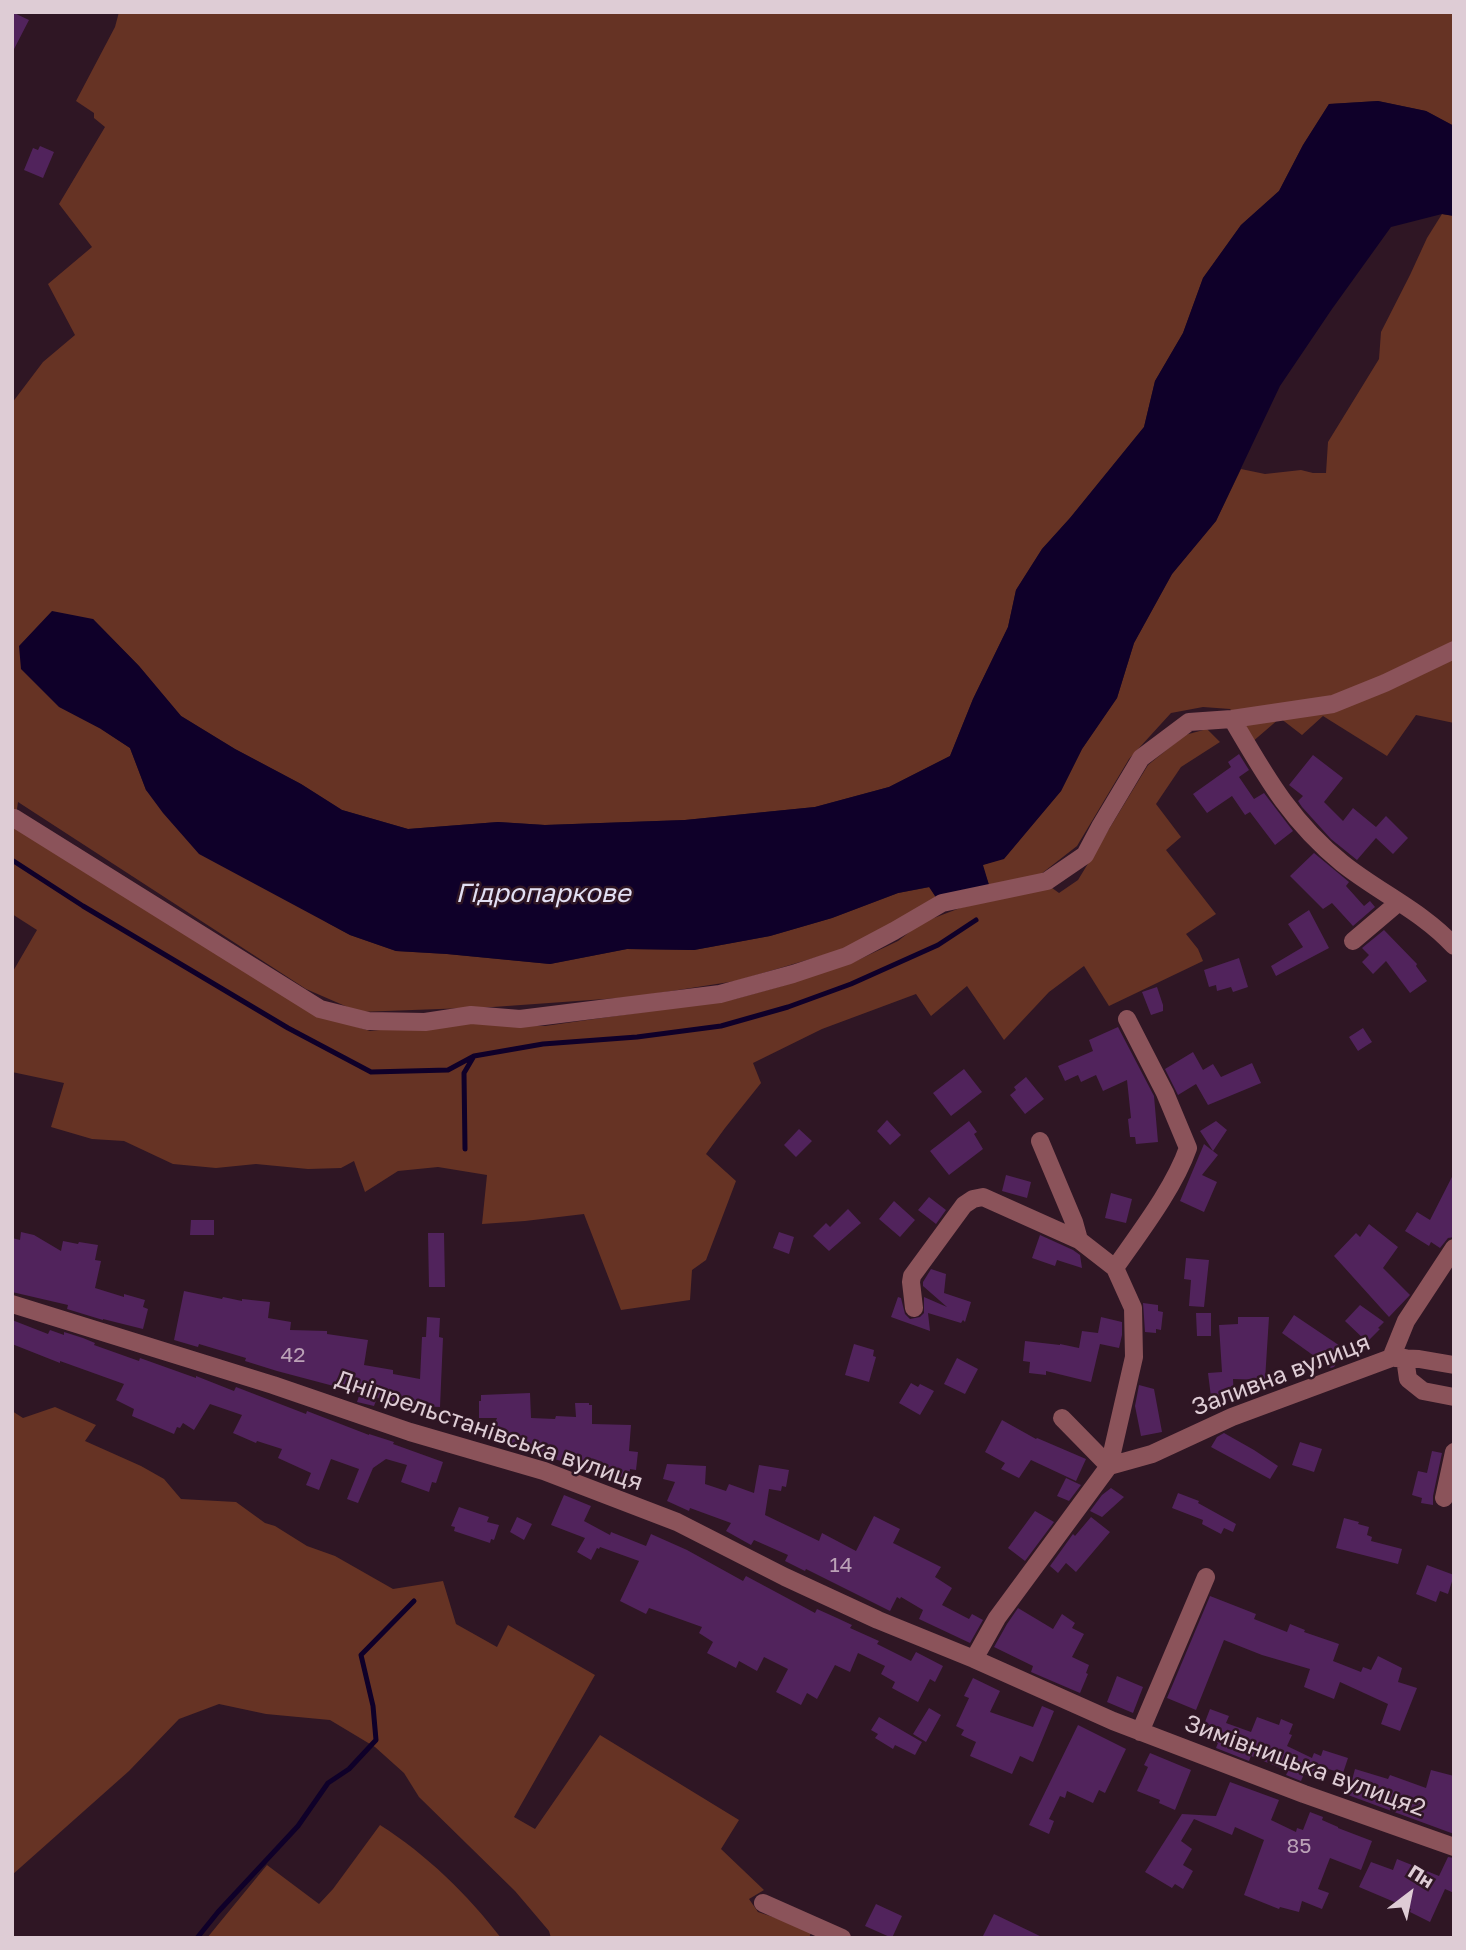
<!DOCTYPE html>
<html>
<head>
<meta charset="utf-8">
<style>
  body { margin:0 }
  #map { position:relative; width:1466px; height:1950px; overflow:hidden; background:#2f1624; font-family:"Golos Text",sans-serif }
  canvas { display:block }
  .frame { position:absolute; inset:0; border:14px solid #deccd5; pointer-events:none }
  .north { position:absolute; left:1375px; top:1859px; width:70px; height:70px; -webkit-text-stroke:5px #2f1624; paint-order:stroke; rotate:32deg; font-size:19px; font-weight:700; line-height:28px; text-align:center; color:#deccd5 }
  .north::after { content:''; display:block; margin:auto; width:24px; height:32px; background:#deccd5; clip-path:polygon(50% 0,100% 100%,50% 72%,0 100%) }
</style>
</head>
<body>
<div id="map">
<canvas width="1466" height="1950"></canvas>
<div class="frame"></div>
<div class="north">Пн</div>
</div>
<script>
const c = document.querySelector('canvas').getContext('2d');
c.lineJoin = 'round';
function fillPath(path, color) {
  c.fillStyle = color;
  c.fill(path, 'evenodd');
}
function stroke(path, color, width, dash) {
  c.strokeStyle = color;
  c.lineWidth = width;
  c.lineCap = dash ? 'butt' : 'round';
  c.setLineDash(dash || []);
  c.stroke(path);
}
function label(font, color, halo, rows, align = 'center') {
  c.font = font + ' "Golos Text",sans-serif';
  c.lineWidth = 5;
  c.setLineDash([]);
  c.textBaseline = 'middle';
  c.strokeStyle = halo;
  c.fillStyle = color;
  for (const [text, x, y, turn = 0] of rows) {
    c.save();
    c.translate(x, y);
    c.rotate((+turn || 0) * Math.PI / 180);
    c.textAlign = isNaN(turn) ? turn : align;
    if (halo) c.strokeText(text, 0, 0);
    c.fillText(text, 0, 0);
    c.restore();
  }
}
fillPath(new Path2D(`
  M 119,12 L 1454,12 L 1454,126 L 1426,111 L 1378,101 L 1329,104 L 1303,145 L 1279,191 L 1241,225 L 1203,278 L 1183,333 L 1155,381 L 1144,427 L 1070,518 L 1042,549 L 1016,590 L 1008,627 L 973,699 L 950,756 L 889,787 L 815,807 L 685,820 L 545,825 L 498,822 L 408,829 L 342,810 L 301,784 L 235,749 L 181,716 L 139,666 L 93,619 L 101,729 L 130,748 L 146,790 L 328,923 L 350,935 L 396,951 L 447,954 L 550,964 L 627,949 L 694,950 L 770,936 L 832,918 L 898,893 L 930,887 L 937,899 L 867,939 L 834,952 L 736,981 L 633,997 L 493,1007 L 359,1012 L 306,989 L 18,802 L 15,823 L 315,1014 L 370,1031 L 473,1020 L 510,1026 L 545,1026 L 735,999 L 782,986 L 856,961 L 898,941 L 921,923 L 960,908 L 1048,885 L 1059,893 L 1078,880 L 1148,765 L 1185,735 L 1207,729 L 1220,742 L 1181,767 L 1156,804 L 1181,837 L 1166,850 L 1216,914 L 1186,934 L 1198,949 L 1203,961 L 1109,1006 L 1084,966 L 1049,992 L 1004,1040 L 967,986 L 931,1016 L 916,994 L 822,1029 L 753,1063 L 761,1083 L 725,1128 L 706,1154 L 736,1181 L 706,1260 L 692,1270 L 690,1300 L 621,1310 L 584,1214 L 525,1221 L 482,1224 L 487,1175 L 438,1167 L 398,1171 L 365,1192 L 354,1161 L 341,1168 L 308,1169 L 256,1164 L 216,1168 L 173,1164 L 124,1141 L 92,1139 L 51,1127 L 64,1083 L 12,1072 L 12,973 L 37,930 L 12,914 L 12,403 L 43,362 L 75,335 L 48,284 L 92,247 L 59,204 L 105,127 L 94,118 L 94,113 L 76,101 L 115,27 Z
  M 1442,214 L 1454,216 L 1454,723 L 1416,715 L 1387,756 L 1323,716 L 1302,735 L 1280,718 L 1251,743 L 1238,719 L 1230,709 L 1203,707 L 1171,713 L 1129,759 L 1077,846 L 1041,874 L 989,885 L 982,865 L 1004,858 L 1061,791 L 1082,749 L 1117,698 L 1134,643 L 1172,574 L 1216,521 L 1241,469 L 1265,474 L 1301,470 L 1313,473 L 1326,473 L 1328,442 L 1379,359 L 1381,332 L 1410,275 L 1427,238 Z
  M 55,1407 L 96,1425 L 85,1441 L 141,1466 L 164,1479 L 181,1499 L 236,1502 L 265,1523 L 275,1526 L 307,1546 L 335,1556 L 393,1589 L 443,1581 L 456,1624 L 497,1647 L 508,1625 L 595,1675 L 514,1817 L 535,1829 L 600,1735 L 739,1820 L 721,1849 L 764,1890 L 749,1899 L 758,1912 L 812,1930 L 809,1938 L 551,1938 L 549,1931 L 515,1891 L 419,1797 L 404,1773 L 375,1747 L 330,1720 L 266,1714 L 219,1704 L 179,1719 L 129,1771 L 12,1875 L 12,1411 L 23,1418 Z
  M 380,1825 C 426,1854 468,1895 501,1938 L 207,1938 L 267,1865 L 319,1904 L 333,1889 Z`), '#663324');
fillPath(new Path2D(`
  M 1378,101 L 1426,111 L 1454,126 L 1454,216 L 1442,214 L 1391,227 L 1332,309 L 1280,386 L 1216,521 L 1172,574 L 1134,643 L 1117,698 L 1082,749 L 1061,791 L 1004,859 L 983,865 L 989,885 L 937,899 L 929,887 L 898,893 L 832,918 L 770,936 L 694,950 L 627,949 L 550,964 L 447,954 L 396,951 L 350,935 L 199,854 L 163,813 L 146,790 L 130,748 L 101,729 L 59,707 L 21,669 L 19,646 L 52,611 L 93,619 L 139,666 L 181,716 L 235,749 L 301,784 L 342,810 L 408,829 L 498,822 L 545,825 L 685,820 L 815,807 L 889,787 L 950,756 L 973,699 L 1008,627 L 1016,590 L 1042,549 L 1070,518 L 1144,427 L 1155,381 L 1183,333 L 1203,278 L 1241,225 L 1279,191 L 1303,145 L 1329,104 Z`), '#0f0029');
stroke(new Path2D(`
  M 12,860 L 83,906 L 288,1028 L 371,1072 L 448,1070 L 474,1056 L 543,1044 L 637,1037 L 721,1026 L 788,1007 L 851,984 L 938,945 L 976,920
  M 465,1149 L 464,1073 L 474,1056
  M 197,1938 L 218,1912 L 298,1826 L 328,1783 L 349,1769 L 376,1740 L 373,1706 L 361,1655 L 414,1601`), '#0f0029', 5);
fillPath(new Path2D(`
  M 12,12 L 29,20 L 12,53 Z
  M 40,146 L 54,152 L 43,178 L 24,170 L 33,148 L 38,150 Z
  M 1239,754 L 1249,770 L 1239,777 L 1254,799 L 1264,793 L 1293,831 L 1275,845 L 1250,812 L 1245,815 L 1232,796 L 1207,813 L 1193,794 L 1231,767 L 1228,762 Z
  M 1313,755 L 1343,778 L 1324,802 L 1343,821 L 1353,808 L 1376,827 L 1386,816 L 1408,838 L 1393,854 L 1376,838 L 1357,860 L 1331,839 L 1302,807 L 1298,801 L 1303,796 L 1289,785 Z
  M 1314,853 L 1349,882 L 1346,886 L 1364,906 L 1370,901 L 1375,907 L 1353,926 L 1332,903 L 1323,909 L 1290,876 Z
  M 1309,910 L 1329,948 L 1276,976 L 1271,966 L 1303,947 L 1288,924 Z
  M 1384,930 L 1417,964 L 1416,966 L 1427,981 L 1410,993 L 1386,961 L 1373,974 L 1362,962 L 1369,955 L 1362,948 Z
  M 1239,958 L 1248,987 L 1233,992 L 1231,987 L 1217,991 L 1216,985 L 1209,987 L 1204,970 Z
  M 1157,987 L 1163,1005 L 1163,1011 L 1151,1015 L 1142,992 Z
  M 1118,1027 L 1154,1096 L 1158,1142 L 1136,1144 L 1135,1137 L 1130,1137 L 1128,1119 L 1131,1118 L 1127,1080 L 1103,1091 L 1096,1075 L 1081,1082 L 1078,1075 L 1065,1081 L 1058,1066 L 1093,1051 L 1089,1040 Z
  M 1363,1028 L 1372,1042 L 1358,1051 L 1349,1037 Z
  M 1193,1052 L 1203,1070 L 1213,1064 L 1221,1077 L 1252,1063 L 1261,1083 L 1208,1105 L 1196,1084 L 1178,1095 L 1165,1069 Z
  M 964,1069 L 982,1092 L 951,1116 L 933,1093 Z
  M 1026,1077 L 1044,1099 L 1025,1114 L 1010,1095 L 1016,1090 L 1014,1087 Z
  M 887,1120 L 901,1135 L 890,1145 L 877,1131 Z
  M 969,1121 L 977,1132 L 974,1134 L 983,1149 L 949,1175 L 930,1151 Z
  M 1216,1121 L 1227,1130 L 1213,1151 L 1200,1131 Z
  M 799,1129 L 812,1141 L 796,1157 L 784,1145 Z
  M 1204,1144 L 1218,1155 L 1202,1175 L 1217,1182 L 1204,1212 L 1180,1201 Z
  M 1454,1173 L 1454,1237 L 1448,1238 L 1440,1248 L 1431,1242 L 1429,1246 L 1405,1231 L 1417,1212 L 1430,1220 Z
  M 1006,1175 L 1031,1182 L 1027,1198 L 1002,1191 Z
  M 1111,1193 L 1132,1199 L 1126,1223 L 1105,1218 Z
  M 929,1197 L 946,1210 L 936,1224 L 918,1210 Z
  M 894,1201 L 915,1220 L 900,1237 L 879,1219 Z
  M 848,1209 L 861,1223 L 829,1251 L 813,1236 L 826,1223 L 830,1227 Z
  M 191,1220 L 214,1220 L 214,1235 L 190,1235 Z
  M 1369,1224 L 1398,1247 L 1383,1268 L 1410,1295 L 1389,1317 L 1334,1256 L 1356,1233 L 1360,1237 Z
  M 21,1232 L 34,1235 L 61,1251 L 63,1241 L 78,1244 L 79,1242 L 98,1245 L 95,1260 L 101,1261 L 95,1288 L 124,1297 L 124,1294 L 145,1300 L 143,1307 L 148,1309 L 143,1329 L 103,1319 L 103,1320 L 67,1309 L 68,1305 L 12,1292 L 12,1238 L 20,1240 Z
  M 779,1232 L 794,1237 L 789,1254 L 773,1248 Z
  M 428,1233 L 444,1233 L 445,1287 L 429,1287 Z
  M 1040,1235 L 1073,1250 L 1080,1255 L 1082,1268 L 1057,1260 L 1055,1266 L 1032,1258 Z
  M 1186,1258 L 1209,1260 L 1204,1307 L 1189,1306 L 1191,1280 L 1184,1279 Z
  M 931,1269 L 946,1274 L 944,1293 L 971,1302 L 965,1322 L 963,1320 L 961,1323 L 928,1313 L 930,1331 L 891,1317 L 898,1297 L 901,1298 L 905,1314 L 910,1319 L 920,1317 L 924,1313 L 924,1297 L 947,1307 L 923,1286 L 923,1282 Z
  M 184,1291 L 222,1299 L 223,1297 L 242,1301 L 242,1299 L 270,1302 L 268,1318 L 291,1322 L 290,1330 L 327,1331 L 327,1334 L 368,1340 L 364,1365 L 393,1370 L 393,1374 L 420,1379 L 422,1337 L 426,1337 L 427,1317 L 440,1318 L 439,1337 L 443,1338 L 440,1407 L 419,1406 L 377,1398 L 374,1406 L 357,1402 L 360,1393 L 277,1371 L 245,1361 L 246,1358 L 199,1344 L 198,1347 L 174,1340 Z
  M 1143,1303 L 1158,1305 L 1158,1311 L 1163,1312 L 1161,1330 L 1156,1329 L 1156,1333 L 1145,1332 Z
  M 1360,1305 L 1384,1322 L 1378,1328 L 1380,1329 L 1367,1342 L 1345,1321 Z
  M 1196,1313 L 1211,1313 L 1211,1336 L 1197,1336 Z
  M 1294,1315 L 1346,1350 L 1334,1367 L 1331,1368 L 1282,1333 Z
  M 1101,1317 L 1122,1322 L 1122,1335 L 1119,1348 L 1100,1344 L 1091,1382 L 1046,1371 L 1046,1375 L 1029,1373 L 1030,1362 L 1023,1361 L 1025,1341 L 1060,1345 L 1060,1344 L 1079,1348 L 1082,1331 L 1098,1333 Z
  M 1238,1317 L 1269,1317 L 1265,1380 L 1233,1379 L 1234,1400 L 1220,1401 L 1220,1396 L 1211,1397 L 1208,1373 L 1222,1372 L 1219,1325 L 1238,1324 Z
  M 12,1320 L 48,1334 L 50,1330 L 64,1335 L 64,1332 L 83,1338 L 95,1343 L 94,1345 L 139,1361 L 140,1358 L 196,1378 L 196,1376 L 234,1391 L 236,1387 L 306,1414 L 307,1411 L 369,1435 L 369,1434 L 394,1442 L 393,1444 L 443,1462 L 436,1483 L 432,1482 L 429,1492 L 401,1482 L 407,1465 L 386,1459 L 373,1468 L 358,1503 L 347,1499 L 359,1469 L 331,1459 L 319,1490 L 306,1485 L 311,1473 L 278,1458 L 282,1449 L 257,1441 L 256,1443 L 233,1433 L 242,1415 L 210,1404 L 194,1430 L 183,1423 L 180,1428 L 177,1427 L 174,1434 L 132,1416 L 134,1409 L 116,1400 L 124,1384 L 60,1361 L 60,1363 L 12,1344 Z
  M 854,1344 L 874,1350 L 873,1356 L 876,1357 L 869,1382 L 845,1375 Z
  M 957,1358 L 978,1369 L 965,1394 L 944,1384 Z
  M 911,1383 L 918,1387 L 920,1384 L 934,1391 L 920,1415 L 899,1403 Z
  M 1139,1385 L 1154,1389 L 1162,1432 L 1141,1436 L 1135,1406 Z
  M 530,1393 L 531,1418 L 555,1419 L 556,1416 L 576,1417 L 575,1403 L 589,1403 L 589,1405 L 592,1405 L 592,1424 L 631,1425 L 629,1451 L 638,1452 L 636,1470 L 630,1469 L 629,1478 L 610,1476 L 489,1439 L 497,1418 L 479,1418 L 479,1401 L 481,1401 L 481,1395 Z
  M 1002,1420 L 1036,1439 L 1037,1438 L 1086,1459 L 1076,1481 L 1031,1460 L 1019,1478 L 1001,1469 L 1005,1463 L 985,1452 Z
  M 1224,1433 L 1254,1450 L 1278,1466 L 1270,1479 L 1211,1447 L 1217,1437 Z
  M 1300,1442 L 1322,1449 L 1314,1472 L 1292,1465 Z
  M 1432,1451 L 1442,1453 L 1433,1496 L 1433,1505 L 1421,1503 L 1422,1498 L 1412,1495 L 1418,1471 L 1427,1473 Z
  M 667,1464 L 706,1466 L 705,1484 L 726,1491 L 729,1484 L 754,1493 L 759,1465 L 789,1470 L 786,1487 L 782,1486 L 781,1491 L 769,1489 L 765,1515 L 819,1541 L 822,1533 L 856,1551 L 874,1516 L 900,1529 L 893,1543 L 941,1567 L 935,1577 L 952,1588 L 942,1605 L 969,1619 L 972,1614 L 983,1620 L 970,1643 L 919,1619 L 923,1610 L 901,1597 L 900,1599 L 897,1597 L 890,1611 L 806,1569 L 805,1571 L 785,1561 L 788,1555 L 754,1540 L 751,1545 L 726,1531 L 731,1523 L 690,1508 L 689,1511 L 667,1501 L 675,1482 L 663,1479 Z
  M 1066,1478 L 1081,1485 L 1069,1501 L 1057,1496 Z
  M 1111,1488 L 1124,1497 L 1102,1517 L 1090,1511 L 1102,1495 Z
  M 1178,1493 L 1199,1501 L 1198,1503 L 1236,1524 L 1233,1532 L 1224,1528 L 1221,1534 L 1202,1524 L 1203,1520 L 1172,1508 Z
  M 564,1495 L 591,1506 L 584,1521 L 610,1535 L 611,1532 L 646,1546 L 651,1534 L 687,1550 L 743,1581 L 746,1576 L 815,1613 L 817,1609 L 837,1618 L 852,1625 L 850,1628 L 879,1641 L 877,1644 L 911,1661 L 916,1652 L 943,1666 L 935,1682 L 930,1679 L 918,1702 L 892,1688 L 895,1682 L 881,1674 L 885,1666 L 858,1653 L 850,1672 L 835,1665 L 817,1699 L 807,1693 L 801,1705 L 776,1692 L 788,1669 L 764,1657 L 757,1671 L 739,1661 L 736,1668 L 707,1653 L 713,1642 L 699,1633 L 702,1627 L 649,1608 L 646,1614 L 620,1601 L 639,1561 L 600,1547 L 599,1549 L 597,1548 L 591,1560 L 577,1552 L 585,1538 L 551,1525 Z
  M 459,1507 L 489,1517 L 487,1522 L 499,1525 L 494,1540 L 491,1539 L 490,1543 L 454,1531 L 455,1527 L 451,1526 Z
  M 1035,1511 L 1054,1522 L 1025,1561 L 1008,1548 Z
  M 517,1517 L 532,1524 L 524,1540 L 510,1532 Z
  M 1091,1517 L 1110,1532 L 1076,1572 L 1066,1563 L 1058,1573 L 1050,1566 L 1073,1534 L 1075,1536 Z
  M 1344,1518 L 1359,1522 L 1358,1524 L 1369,1527 L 1367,1535 L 1372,1537 L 1371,1541 L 1402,1549 L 1398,1564 L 1336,1548 Z
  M 1427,1565 L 1454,1575 L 1448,1594 L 1440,1591 L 1436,1602 L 1416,1594 Z
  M 1210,1596 L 1256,1614 L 1254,1619 L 1287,1632 L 1290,1624 L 1305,1630 L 1304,1632 L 1339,1644 L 1333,1661 L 1361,1672 L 1363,1667 L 1371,1670 L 1378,1656 L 1402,1668 L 1398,1682 L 1417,1688 L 1400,1731 L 1381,1724 L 1388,1704 L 1340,1682 L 1334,1699 L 1304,1687 L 1310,1669 L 1262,1655 L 1224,1640 L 1196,1710 L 1167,1698 Z
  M 1018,1608 L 1053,1629 L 1062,1614 L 1075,1623 L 1072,1628 L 1084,1634 L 1072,1657 L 1089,1665 L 1086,1673 L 1088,1674 L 1080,1693 L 1031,1672 L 1033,1666 L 994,1647 L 1007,1624 Z
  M 1117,1676 L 1143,1687 L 1133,1713 L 1107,1702 Z
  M 973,1678 L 1000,1691 L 990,1712 L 1033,1727 L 1042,1706 L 1054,1711 L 1033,1762 L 1020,1756 L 1012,1774 L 970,1756 L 976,1742 L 961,1735 L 964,1730 L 956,1726 L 969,1698 L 964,1696 Z
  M 929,1708 L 941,1715 L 926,1742 L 913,1734 Z
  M 1210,1709 L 1229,1716 L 1226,1723 L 1251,1732 L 1257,1717 L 1279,1725 L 1281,1719 L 1293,1724 L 1289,1734 L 1292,1735 L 1287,1746 L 1312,1758 L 1314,1753 L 1321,1756 L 1323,1750 L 1348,1758 L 1343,1773 L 1328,1769 L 1324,1781 L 1304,1774 L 1301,1781 L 1286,1775 L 1288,1771 L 1251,1756 L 1249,1761 L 1216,1748 L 1218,1743 L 1203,1737 L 1209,1724 L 1205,1722 Z
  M 879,1717 L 922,1742 L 915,1755 L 895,1745 L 893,1749 L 875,1738 L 878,1734 L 871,1730 Z
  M 1078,1725 L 1126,1749 L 1105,1793 L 1099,1790 L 1093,1803 L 1067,1791 L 1065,1798 L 1060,1796 L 1049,1819 L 1054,1821 L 1049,1834 L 1029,1825 Z
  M 1150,1753 L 1191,1770 L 1175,1810 L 1159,1803 L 1160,1800 L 1137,1791 L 1148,1767 L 1144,1765 Z
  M 1355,1769 L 1388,1779 L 1390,1775 L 1426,1788 L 1431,1770 L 1454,1776 L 1454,1834 L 1348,1795 Z
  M 1230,1782 L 1279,1800 L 1271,1820 L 1296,1832 L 1297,1828 L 1303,1830 L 1310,1812 L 1323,1817 L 1322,1820 L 1338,1827 L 1338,1828 L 1372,1841 L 1361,1870 L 1330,1858 L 1318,1889 L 1329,1893 L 1322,1909 L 1302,1901 L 1299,1912 L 1280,1907 L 1279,1909 L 1244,1895 L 1264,1840 L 1235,1827 L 1232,1835 L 1194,1819 L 1181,1841 L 1192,1849 L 1183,1865 L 1193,1871 L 1183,1889 L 1175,1884 L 1172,1888 L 1145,1872 L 1182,1814 L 1216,1816 Z
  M 1448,1857 L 1454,1858 L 1454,1893 L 1445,1889 L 1430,1922 L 1410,1912 L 1411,1909 L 1359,1887 L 1371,1862 L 1393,1870 L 1397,1859 L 1439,1876 Z
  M 876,1904 L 902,1916 L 892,1938 L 865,1926 Z
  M 994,1914 L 1044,1938 L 982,1938 Z`), '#51235c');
stroke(new Path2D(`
  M 1232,719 C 1265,775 1290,821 1342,863 C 1378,892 1422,911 1454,946
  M 14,818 L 320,1009 L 368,1021 L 425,1022 L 471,1015 L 520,1019 L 720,994 L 793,974 L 847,956 L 894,931 L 942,903 L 1047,881 L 1085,855 L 1101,825 L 1141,758 L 1189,722 L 1232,719 L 1333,704 L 1385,683 L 1454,650
  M 1353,941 L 1399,902
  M 1040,1141 L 1074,1222 L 1079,1240 L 1115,1268 L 1133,1308 L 1134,1357 L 1109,1466
  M 1115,1268 C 1140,1232 1174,1188 1188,1148 L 1165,1093 L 1127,1019
  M 12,1304 L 273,1385 L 410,1432 L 544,1471 L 677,1522 L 785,1577 L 878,1620 L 974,1659 L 1113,1721 L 1304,1794 L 1454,1847
  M 914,1308 L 911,1282 L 912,1276 L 964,1205 L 973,1199 L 983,1197 L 1079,1240
  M 1395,1358 L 1419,1359 L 1454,1365
  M 1405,1358 L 1408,1379 L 1423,1391 L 1454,1397
  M 1062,1418 L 1109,1466
  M 1444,1498 L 1454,1452
  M 974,1659 L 997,1618 L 1109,1466 L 1152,1454 L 1232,1417 L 1391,1358 L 1406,1321 L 1454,1248
  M 1140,1732 L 1206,1577
  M 763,1903 L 842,1938`), '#8b535a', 18);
label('21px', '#bba2b7', null, [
  ["42",293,1355],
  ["14",841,1565],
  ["85",1299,1846]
]);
label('24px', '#deccd5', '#2f1624', [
  ["Заливна вулиця",1281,1375,-21],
  ["Дніпрельстанівська вулиця",489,1431,19],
  ["Зимівницька вулиця2",1305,1766,20]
]);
label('italic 26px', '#e2dff3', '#2f1624', [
  ["Гідропаркове",543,894]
]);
</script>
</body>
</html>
